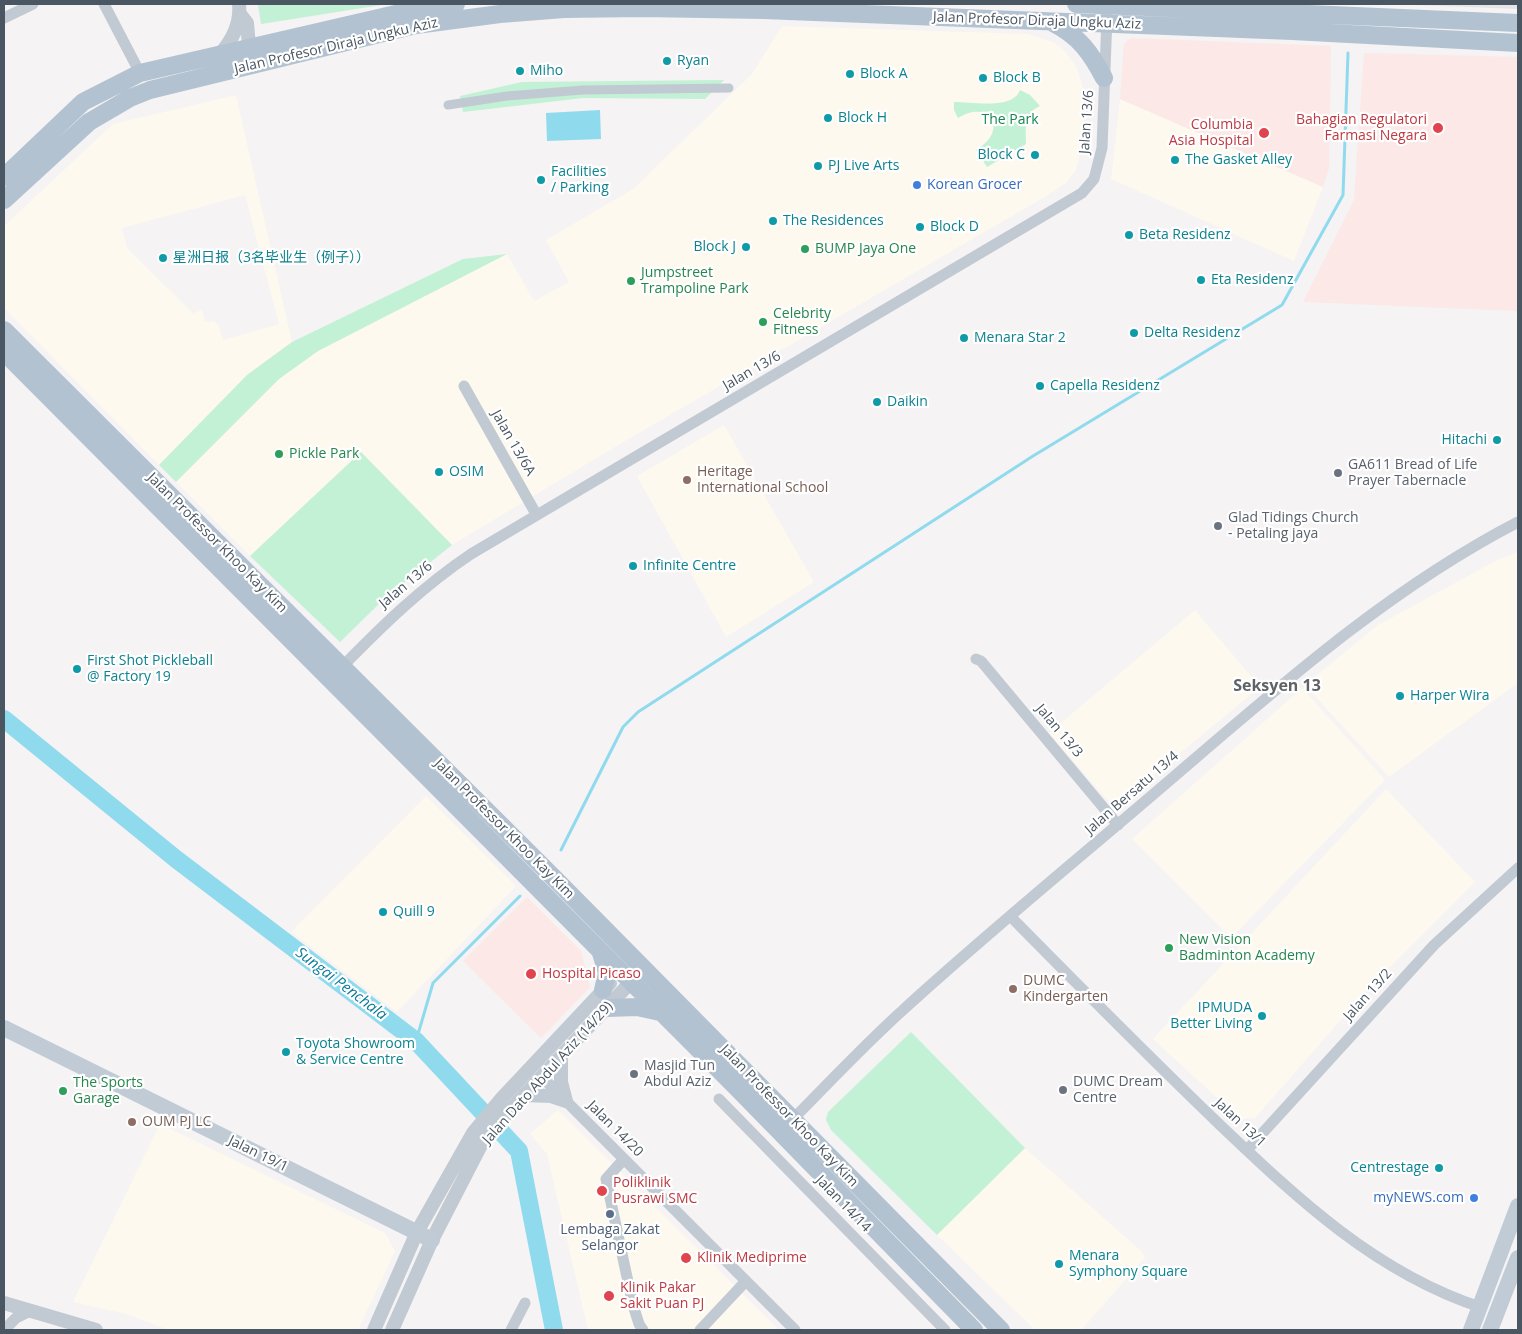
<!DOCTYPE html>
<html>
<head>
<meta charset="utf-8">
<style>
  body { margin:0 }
  #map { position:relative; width:1522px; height:1334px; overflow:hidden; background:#f5f3f3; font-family:"Open Sans",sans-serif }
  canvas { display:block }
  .frame { position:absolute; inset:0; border:5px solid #4a5661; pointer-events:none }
</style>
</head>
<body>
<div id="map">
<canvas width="1522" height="1334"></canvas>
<div class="frame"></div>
</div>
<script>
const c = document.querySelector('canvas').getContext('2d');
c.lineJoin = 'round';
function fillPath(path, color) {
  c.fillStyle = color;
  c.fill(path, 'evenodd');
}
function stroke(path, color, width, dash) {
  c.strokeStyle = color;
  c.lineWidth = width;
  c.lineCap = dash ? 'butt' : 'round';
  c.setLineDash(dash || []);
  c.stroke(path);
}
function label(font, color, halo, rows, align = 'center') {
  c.font = font + ' "Open Sans","Noto Sans SC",sans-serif';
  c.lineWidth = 4.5;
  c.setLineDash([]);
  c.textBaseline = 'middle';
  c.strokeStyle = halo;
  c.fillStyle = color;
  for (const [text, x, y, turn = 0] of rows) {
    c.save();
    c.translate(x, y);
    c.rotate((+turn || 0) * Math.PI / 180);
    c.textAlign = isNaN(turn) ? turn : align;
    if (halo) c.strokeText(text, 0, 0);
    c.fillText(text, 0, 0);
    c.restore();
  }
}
fillPath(new Path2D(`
  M 782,26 L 1028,34 L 1053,42 L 1064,50 L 1077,68 L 1082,84 L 1085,99 L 1083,143 L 1076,170 L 1066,183 L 1048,195 L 615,447 L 452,545 L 361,452 L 250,556 L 176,482 L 279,379 L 318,351 L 507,254 L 534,301 L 569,282 L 546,240 L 633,189 L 752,74 Z
  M 236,95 L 292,342 L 247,375 L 159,465 L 4,308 L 4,226 L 113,124 ZM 245,195 L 279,324 L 223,340 L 219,326 L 214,321 L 205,322 L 202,310 L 193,313 L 127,248 L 122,228 Z
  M 1120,99 L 1323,187 L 1294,261 L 1111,179 Z
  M 724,425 L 814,582 L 726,637 L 637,476 Z
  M 1518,552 L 1518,683 L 1389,777 L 1305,685 L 1378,625 L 1499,559 Z
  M 1195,610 L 1260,687 L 1121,802 L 1109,802 L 1049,733 Z
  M 1302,688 L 1385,780 L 1231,938 L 1132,839 Z
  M 1386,789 L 1475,882 L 1366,991 L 1255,1118 L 1240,1119 L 1153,1039 Z
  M 426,796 L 516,886 L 397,1012 L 291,932 Z
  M 558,1110 L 779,1330 L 588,1330 L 547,1154 L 530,1134 Z
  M 160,1124 L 385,1233 L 395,1251 L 358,1330 L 169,1330 L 126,1314 L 73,1302 Z
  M 1025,1148 L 1142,1252 L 1145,1258 L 1081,1330 L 1035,1330 L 937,1235 Z`), '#fdf9ef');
fillPath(new Path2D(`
  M 1389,4 L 1518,4 L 1518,9 Z`), '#e6e4e5');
fillPath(new Path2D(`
  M 1131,38 L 1331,46 L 1329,168 L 1323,187 L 1120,99 L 1124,44 Z
  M 1364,53 L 1518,57 L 1518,311 L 1303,302 L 1354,200 Z
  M 527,897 L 581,951 L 590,987 L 541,1038 L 463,961 Z`), '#fce8e6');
fillPath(new Path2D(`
  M 258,4 L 388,4 L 261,24 Z
  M 724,80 L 705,99 L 583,98 L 463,112 L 460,96 L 522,82 Z
  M 1020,90 L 1030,95 L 1040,106 C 1023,113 1026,129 1026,144 L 987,167 L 976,150 C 1010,130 990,98 958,118 L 954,110 L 954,102 C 972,102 1013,110 1020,90 Z
  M 507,254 L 318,351 L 279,379 L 176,482 L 159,465 L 247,375 L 292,342 L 463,259 Z
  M 361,452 L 452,545 L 385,598 L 340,642 L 250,556 Z
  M 911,1032 L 1025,1148 L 937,1235 L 831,1130 L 826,1120 L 828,1112 Z`), '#c3f1d5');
fillPath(new Path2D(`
  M 600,110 L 601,139 L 547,141 L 546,113 Z`), '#90daee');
stroke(new Path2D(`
  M 561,850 L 623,727 L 638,712 L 1033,456 L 1282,305 L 1343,195 L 1348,53
  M 416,1041 L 433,983 L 520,896`), '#90daee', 3);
stroke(new Path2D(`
  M 4,719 L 176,859 L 416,1041 L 519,1151 L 554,1330`), '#90daee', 18);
stroke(new Path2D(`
  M 448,105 L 507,96 L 583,90 L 729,88`), '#c1cad2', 9);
stroke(new Path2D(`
  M 104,4 L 140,73
  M 4,18 L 33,4
  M 464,386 L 536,514
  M 976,659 L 981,661 L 1118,825
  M 342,667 C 383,625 422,587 471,554 L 1082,193 L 1094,179 L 1102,148 L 1107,17
  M 1011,917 C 1079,986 1147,1055 1217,1122 C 1296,1197 1374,1272 1480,1307
  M 542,1077 L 795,1330
  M 719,1099 L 945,1330
  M 788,1124 C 826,1086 863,1046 903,1010 C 985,935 1072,864 1156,792 C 1271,694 1383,592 1518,522
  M 1247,1150 L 1434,945 L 1518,868
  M 624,1159 L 606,1179 L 633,1305 L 639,1324 L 643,1330
  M 4,1330 L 16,1318 L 30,1311
  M 511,1330 L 525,1303
  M 700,1330 L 746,1281`), '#c1cad2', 11);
stroke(new Path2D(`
  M 240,14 L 247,23 L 250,57
  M 221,53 C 233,39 241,23 239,4
  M 561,1057 L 561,1082 L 566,1101
  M 524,1095 L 551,1096 L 566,1101
  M 4,1303 L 96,1330
  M 374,1330 L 417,1232 L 473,1133 L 502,1098 L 610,983
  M 392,1330 L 432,1240 L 482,1143 L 510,1110 L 631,982`), '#c1cad2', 14);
stroke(new Path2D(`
  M 4,1028 L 432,1240
  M 1471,1330 L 1518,1206
  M 1490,1330 L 1518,1258`), '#c1cbd6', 16);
stroke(new Path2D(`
  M 1076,4 L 1518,23
  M 1053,23 C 1079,36 1091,53 1104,78
  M 4,177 L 83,102 L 140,73 L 413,10 L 456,4
  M 4,200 L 89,122 L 130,98 L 150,90 L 416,25 L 500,14 L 564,9 L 643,8 L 764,10 L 1292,31 L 1518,43
  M 4,330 L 556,880 L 1001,1330
  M 4,352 L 734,1085 L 974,1330
  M 601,953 L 607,973 L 603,990
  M 607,1008 L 637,1007 L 660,1012`), '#b3c2d1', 18);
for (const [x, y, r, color] of [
  [667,61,5,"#0f9aa8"],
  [520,71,5,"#0f9aa8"],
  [850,74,5,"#0f9aa8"],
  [983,78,5,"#0f9aa8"],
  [828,118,5,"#0f9aa8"],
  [1438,128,6,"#e0444e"],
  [1264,133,6,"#e0444e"],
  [1035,155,5,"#0f9aa8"],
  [1175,160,5,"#0f9aa8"],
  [818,166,5,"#0f9aa8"],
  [541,180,5,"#0f9aa8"],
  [917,185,5,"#3f7fe0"],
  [773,221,5,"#0f9aa8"],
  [920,227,5,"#0f9aa8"],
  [1129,235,5,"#0f9aa8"],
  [746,247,5,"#0f9aa8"],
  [805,249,5,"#2e9e5b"],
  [163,258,5,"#0f9aa8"],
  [1201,280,5,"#0f9aa8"],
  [631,281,5,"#2e9e5b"],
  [763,322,5,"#2e9e5b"],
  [1134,333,5,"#0f9aa8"],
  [964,338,5,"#0f9aa8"],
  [1040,386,5,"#0f9aa8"],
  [877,402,5,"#0f9aa8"],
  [1497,440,5,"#0f9aa8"],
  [279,454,5,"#2e9e5b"],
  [439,472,5,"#0f9aa8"],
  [1338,473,5,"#6b7280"],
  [687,480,5,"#8d6e63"],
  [1218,526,5,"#6b7280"],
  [633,566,5,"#0f9aa8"],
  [77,669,5,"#0f9aa8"],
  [1400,696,5,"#0f9aa8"],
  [383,912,5,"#0f9aa8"],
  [1169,948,5,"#2e9e5b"],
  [531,974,6,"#e0444e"],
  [1013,989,5,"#8d6e63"],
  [1262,1016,5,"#0f9aa8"],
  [286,1052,5,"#0f9aa8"],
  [634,1074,5,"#6b7280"],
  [1063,1090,5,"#6b7280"],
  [63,1091,5,"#2e9e5b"],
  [132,1122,5,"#8d6e63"],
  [1439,1168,5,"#0f9aa8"],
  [602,1191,6,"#e0444e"],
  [1474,1198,5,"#3f7fe0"],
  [610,1214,5,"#5c6f8a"],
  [686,1258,6,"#e0444e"],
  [1059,1264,5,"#0f9aa8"],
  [609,1296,6,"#e0444e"]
]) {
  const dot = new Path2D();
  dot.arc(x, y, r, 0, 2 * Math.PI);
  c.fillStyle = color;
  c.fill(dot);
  stroke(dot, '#fff', 2);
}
label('14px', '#4a5661', '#fff', [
  ["Jalan Profesor Diraja Ungku Aziz",1037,21,2],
  ["Jalan Profesor Diraja Ungku Aziz",336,46,-13],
  ["Jalan 13/6",1087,122,-86],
  ["Jalan 13/6",752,371,-30],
  ["Jalan 13/6A",513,443,60],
  ["Jalan Professor Khoo Kay Kim",217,543,45],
  ["Jalan 13/6",406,585,-40],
  ["Jalan 13/3",1059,731,50],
  ["Jalan Bersatu 13/4",1132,793,-41],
  ["Jalan Professor Khoo Kay Kim",504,829,45],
  ["Jalan 13/2",1368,995,-48],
  ["Jalan Dato Abdul Aziz (14/29)",548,1073,-48],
  ["Jalan Professor Khoo Kay Kim",789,1116,46],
  ["Jalan 13/1",1240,1123,43],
  ["Jalan 14/20",615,1129,45],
  ["Jalan 19/1",258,1154,26],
  ["Jalan 14/14",843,1204,46]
]);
label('14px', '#0d838f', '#fff', [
  ["Ryan",677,61],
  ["Miho",530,71],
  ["Block A",860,74],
  ["Block B",993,78],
  ["Block H",838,118],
  ["Block C",1025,155,"right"],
  ["The Gasket Alley",1185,160],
  ["PJ Live Arts",828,166],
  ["Facilities",551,172],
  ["/ Parking",551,188],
  ["The Residences",783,221],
  ["Block D",930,227],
  ["Beta Residenz",1139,235],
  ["Block J",736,247,"right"],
  ["星洲日报（3名毕业生（例子））",173,258],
  ["Eta Residenz",1211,280],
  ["Delta Residenz",1144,333],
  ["Menara Star 2",974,338],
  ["Capella Residenz",1050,386],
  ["Daikin",887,402],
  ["Hitachi",1487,440,"right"],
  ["OSIM",449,472],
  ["Infinite Centre",643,566],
  ["First Shot Pickleball",87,661],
  ["@ Factory 19",87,677],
  ["Harper Wira",1410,696],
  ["Quill 9",393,912],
  ["IPMUDA",1252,1008,"right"],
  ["Better Living",1252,1024,"right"],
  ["Toyota Showroom",296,1044],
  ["& Service Centre",296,1060],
  ["Centrestage",1429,1168,"right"],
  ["Menara",1069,1256],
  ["Symphony Square",1069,1272]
], 'left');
label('14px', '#17864f', '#fff', [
  ["The Park",1010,120]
]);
label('14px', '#be3a42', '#fff', [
  ["Bahagian Regulatori",1427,120,"right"],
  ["Farmasi Negara",1427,136,"right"],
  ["Columbia",1253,125,"right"],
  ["Asia Hospital",1253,141,"right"],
  ["Hospital Picaso",542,974],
  ["Poliklinik",613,1183],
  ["Pusrawi SMC",613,1199],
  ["Klinik Mediprime",697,1258],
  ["Klinik Pakar",620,1288],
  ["Sakit Puan PJ",620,1304]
], 'left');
label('14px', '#366cbe', '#fff', [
  ["Korean Grocer",927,185],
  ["myNEWS.com",1464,1198,"right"]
], 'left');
label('14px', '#27864d', '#fff', [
  ["BUMP Jaya One",815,249],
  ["Jumpstreet",641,273],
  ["Trampoline Park",641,289],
  ["Celebrity",773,314],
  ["Fitness",773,330],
  ["Pickle Park",289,454],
  ["New Vision",1179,940],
  ["Badminton Academy",1179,956],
  ["The Sports",73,1083],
  ["Garage",73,1099]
], 'left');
label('14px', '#5b616d', '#fff', [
  ["GA611 Bread of Life",1348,465],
  ["Prayer Tabernacle",1348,481],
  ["Glad Tidings Church",1228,518],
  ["- Petaling jaya",1228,534],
  ["Masjid Tun",644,1066],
  ["Abdul Aziz",644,1082],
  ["DUMC Dream",1073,1082],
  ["Centre",1073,1098]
], 'left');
label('14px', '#785e54', '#fff', [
  ["Heritage",697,472],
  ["International School",697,488],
  ["DUMC",1023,981],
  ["Kindergarten",1023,997],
  ["OUM PJ LC",142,1122]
], 'left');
label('14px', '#4e5e75', '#fff', [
  ["Lembaga Zakat",610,1230],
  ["Selangor",610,1246]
]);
label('italic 15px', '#0c7c9b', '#fff', [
  ["Sungai Penchala",341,984,37]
]);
label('bold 16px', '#5f6368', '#fff', [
  ["Seksyen 13",1277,686]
]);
</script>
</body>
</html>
